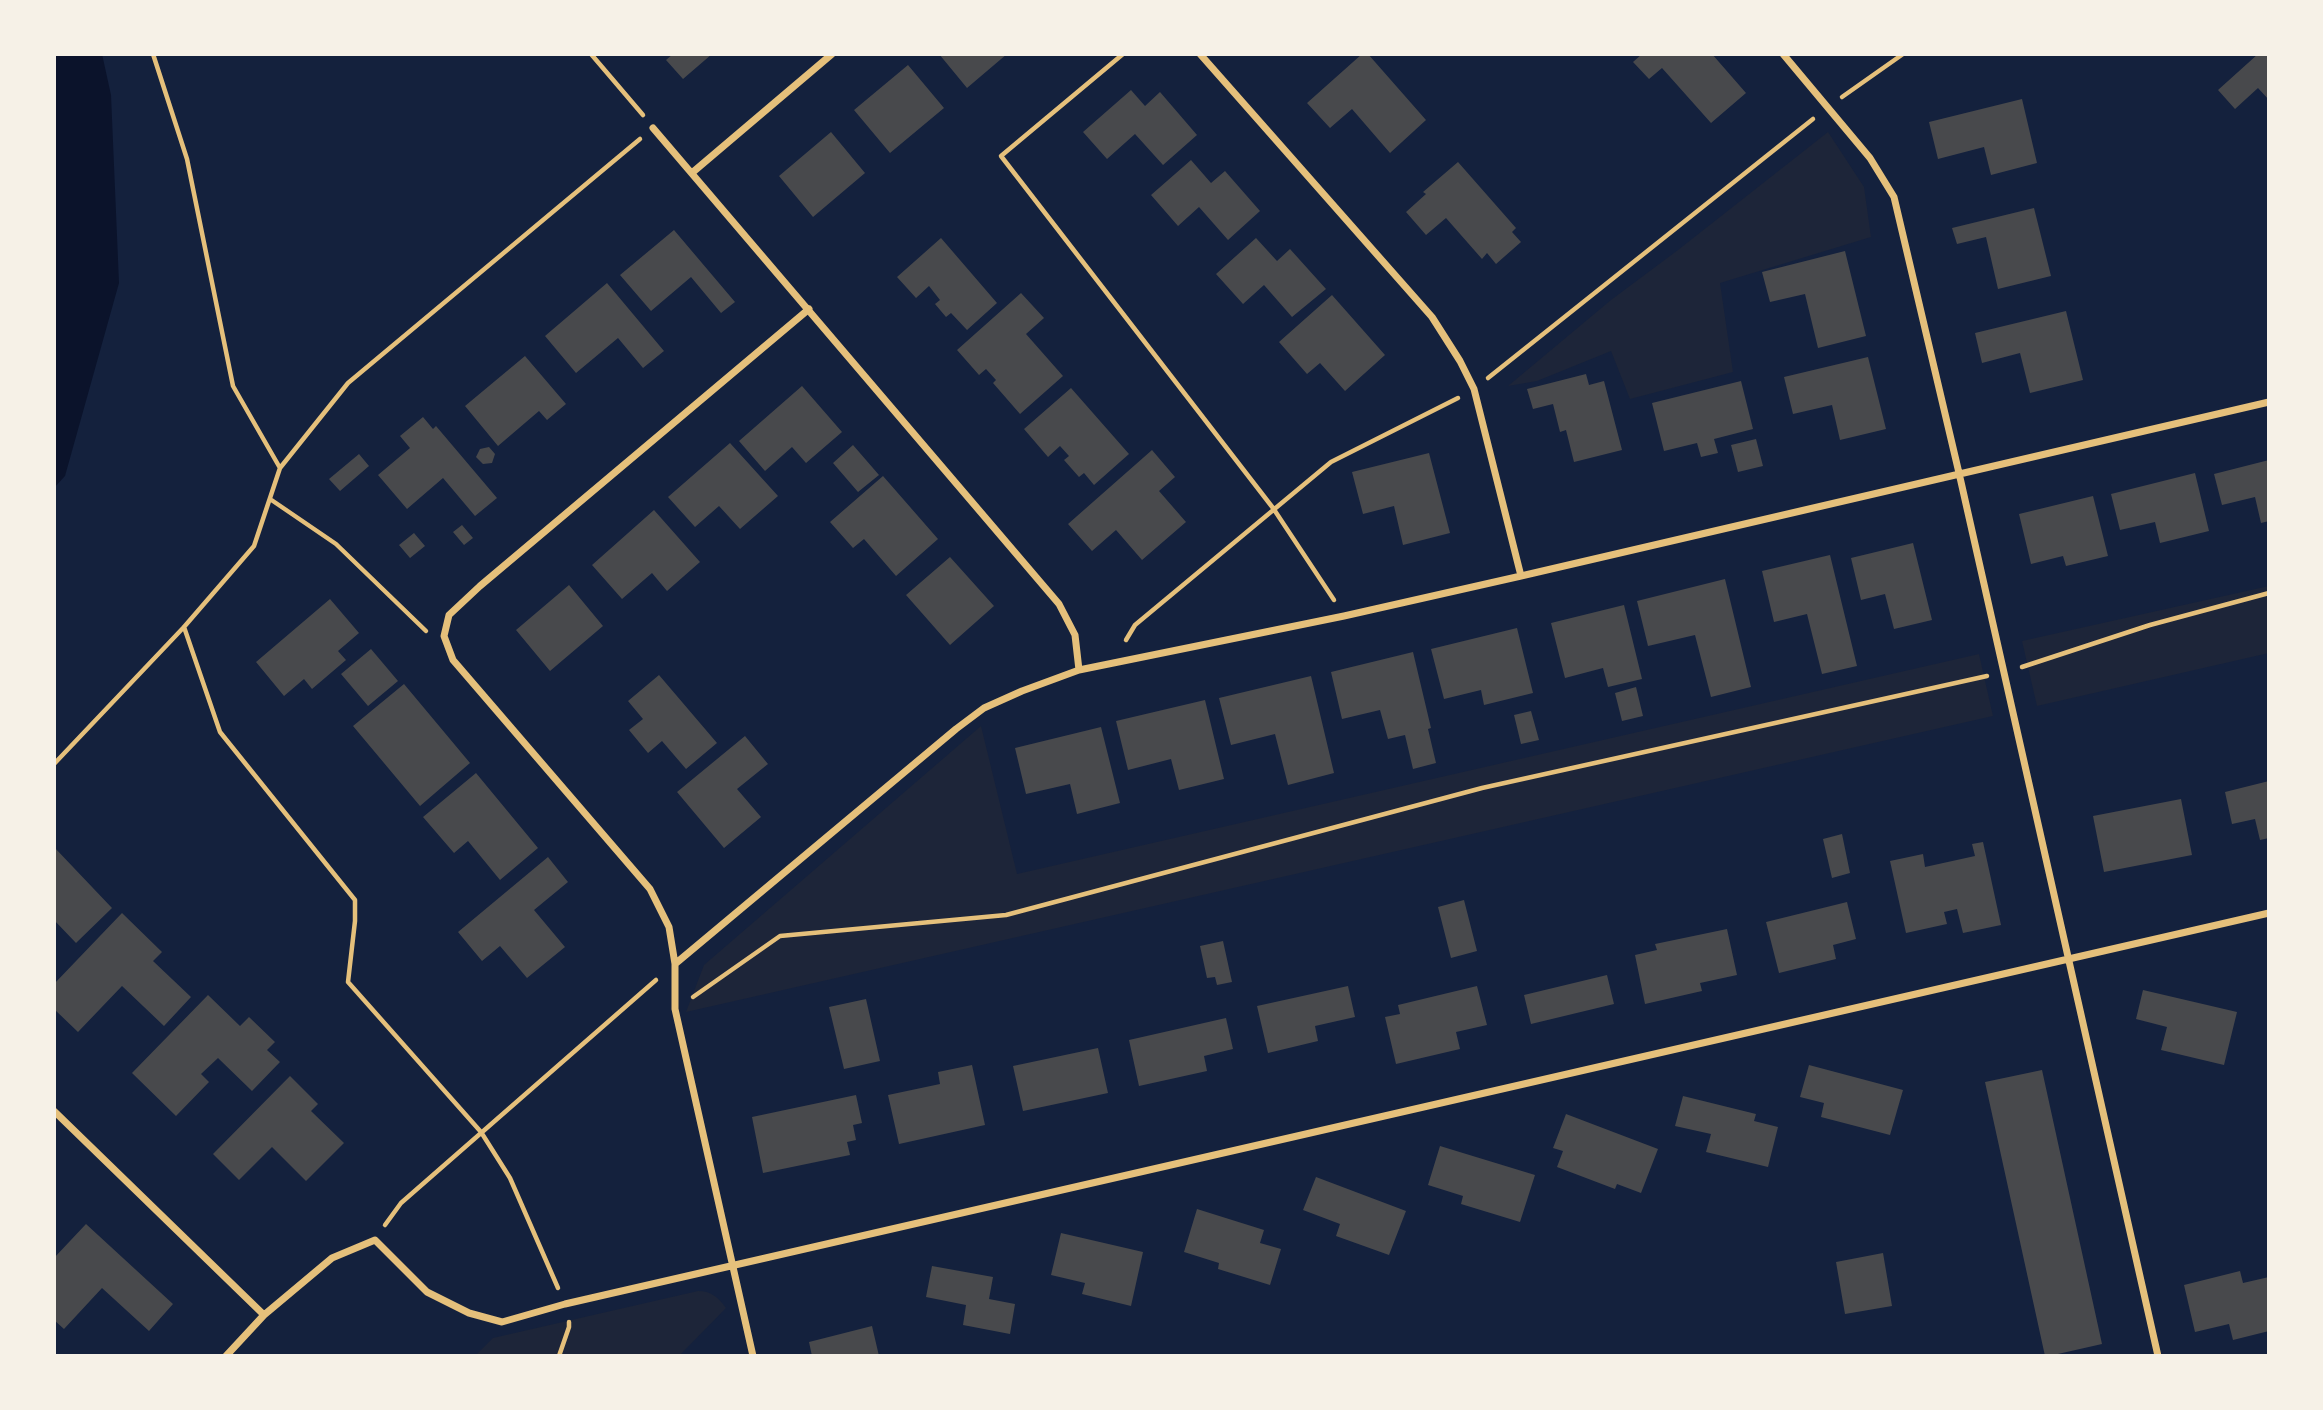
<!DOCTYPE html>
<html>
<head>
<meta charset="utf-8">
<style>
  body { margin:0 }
  #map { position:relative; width:2323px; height:1410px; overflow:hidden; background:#14213d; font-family:"Alegreya Sans",sans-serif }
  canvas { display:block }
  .frame { position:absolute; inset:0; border:56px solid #f6f1e7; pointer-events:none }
</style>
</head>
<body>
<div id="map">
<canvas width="2323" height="1410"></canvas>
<div class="frame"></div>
</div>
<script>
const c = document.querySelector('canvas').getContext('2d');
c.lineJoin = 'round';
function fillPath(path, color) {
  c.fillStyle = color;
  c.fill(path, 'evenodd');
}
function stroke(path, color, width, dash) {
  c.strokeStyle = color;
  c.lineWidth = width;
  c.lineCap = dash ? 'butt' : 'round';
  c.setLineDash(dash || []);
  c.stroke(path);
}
fillPath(new Path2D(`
  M 1828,132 L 1864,187 L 1871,237 L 1720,283 L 1733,372 L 1630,399 L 1611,351 L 1537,381 L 1508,386 L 1611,300 L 1678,250 Z
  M 2269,586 L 2269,653 L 2037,706 L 2022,641 Z
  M 1979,654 L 1993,716 L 686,1012 L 704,965 L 981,726 L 1017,874 Z
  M 698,1291 C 711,1291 718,1297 726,1308 L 679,1356 L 475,1356 L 493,1338 Z`), '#1d2539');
fillPath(new Path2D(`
  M 54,54 L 102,54 L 111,95 L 119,283 L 65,476 L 54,488 Z`), '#0b132b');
fillPath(new Path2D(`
  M 673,54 L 712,54 L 683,79 L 666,60 Z
  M 939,54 L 1007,54 L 967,88 Z
  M 1362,54 L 1368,54 L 1426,120 L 1390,153 L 1352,109 L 1330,128 L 1307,103 Z
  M 1642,54 L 1712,54 L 1746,93 L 1711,123 L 1662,68 L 1649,79 L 1633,62 Z
  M 2258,54 L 2269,54 L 2269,100 L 2258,88 L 2235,109 L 2218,90 Z
  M 908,65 L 944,108 L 890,153 L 854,110 Z
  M 1131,90 L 1145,106 L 1160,92 L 1197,135 L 1163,165 L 1135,134 L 1107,159 L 1083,132 Z
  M 2022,99 L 2037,163 L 1991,175 L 1984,147 L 1938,159 L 1929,122 Z
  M 831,132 L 865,173 L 813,217 L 779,176 Z
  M 1191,160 L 1211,183 L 1225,171 L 1260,211 L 1228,240 L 1199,207 L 1178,226 L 1151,195 Z
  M 1458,162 L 1516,228 L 1512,232 L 1521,242 L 1496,264 L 1487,253 L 1482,259 L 1446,218 L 1426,235 L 1406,212 L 1426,194 L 1423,192 Z
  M 2034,208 L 2051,276 L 1998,289 L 1986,237 L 1957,244 L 1952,228 Z
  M 674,230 L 735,302 L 721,313 L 691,277 L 651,311 L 620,275 Z
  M 941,238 L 997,303 L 967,330 L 951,313 L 946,317 L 935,304 L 940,300 L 929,286 L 916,298 L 897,277 Z
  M 1256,238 L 1277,261 L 1290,249 L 1326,289 L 1292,317 L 1264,285 L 1243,304 L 1216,274 Z
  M 1845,251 L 1866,336 L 1818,348 L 1805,294 L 1770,302 L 1762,272 Z
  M 607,283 L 664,351 L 643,368 L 618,338 L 576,373 L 545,336 Z
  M 1021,293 L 1044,318 L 1026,334 L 1063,376 L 1020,414 L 993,383 L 996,380 L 986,369 L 979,375 L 957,350 Z
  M 1332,295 L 1385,355 L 1345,391 L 1320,363 L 1307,374 L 1279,342 Z
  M 2066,311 L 2083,380 L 2030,393 L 2020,353 L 1982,363 L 1975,333 Z
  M 525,356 L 566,404 L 547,420 L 539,411 L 498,446 L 465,406 Z
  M 1868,357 L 1886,429 L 1840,440 L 1832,405 L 1793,414 L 1784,377 Z
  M 1586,374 L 1589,385 L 1604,381 L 1622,450 L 1574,462 L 1566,430 L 1560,432 L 1553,404 L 1533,409 L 1527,389 Z
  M 1741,381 L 1753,429 L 1714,439 L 1718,453 L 1701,457 L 1697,443 L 1664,451 L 1652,403 Z
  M 802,386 L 842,432 L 806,463 L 792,447 L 765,471 L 739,441 Z
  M 1071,388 L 1129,454 L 1094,485 L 1084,473 L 1079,477 L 1064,460 L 1069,456 L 1060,446 L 1048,457 L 1024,429 Z
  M 423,417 L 433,429 L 436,426 L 497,498 L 475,516 L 443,478 L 407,509 L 378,475 L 410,448 L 400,436 Z
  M 1756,439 L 1763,466 L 1738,472 L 1731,445 Z
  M 730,443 L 778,496 L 740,529 L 719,506 L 695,527 L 668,497 Z
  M 853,445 L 879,475 L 858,492 L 833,463 Z
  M 489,447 L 495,454 L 492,463 L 483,464 L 476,457 L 480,449 Z
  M 1152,450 L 1175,477 L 1159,491 L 1186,522 L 1142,560 L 1116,530 L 1092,551 L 1068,524 Z
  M 1429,453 L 1450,533 L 1403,545 L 1394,506 L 1363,514 L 1352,472 Z
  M 359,454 L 369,466 L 340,491 L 329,479 Z
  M 2269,460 L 2269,521 L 2261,523 L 2255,497 L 2222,505 L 2214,474 Z
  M 2195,473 L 2209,531 L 2160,543 L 2155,522 L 2120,530 L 2111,494 Z
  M 883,476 L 938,539 L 896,576 L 864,539 L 853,548 L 830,522 Z
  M 2093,496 L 2108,556 L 2066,566 L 2063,556 L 2031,564 L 2019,514 Z
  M 654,510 L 700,562 L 667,591 L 652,573 L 622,599 L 592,565 Z
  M 462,525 L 473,538 L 464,545 L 453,532 Z
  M 414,533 L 425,546 L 410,558 L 399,545 Z
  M 1913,543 L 1932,620 L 1894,629 L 1885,594 L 1861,600 L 1851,558 Z
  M 1830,555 L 1857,666 L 1822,674 L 1807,614 L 1774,622 L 1762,571 Z
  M 950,557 L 994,606 L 950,645 L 906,595 Z
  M 1725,579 L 1751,687 L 1711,697 L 1695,635 L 1648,646 L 1637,601 Z
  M 569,585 L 603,626 L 550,671 L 516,630 Z
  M 330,599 L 359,633 L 338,651 L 346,660 L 312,689 L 304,679 L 284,696 L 256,662 Z
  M 1624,605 L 1642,679 L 1608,687 L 1603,668 L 1565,678 L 1551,623 Z
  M 1517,628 L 1533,693 L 1484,705 L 1481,690 L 1444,699 L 1431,649 Z
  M 371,649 L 398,681 L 368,706 L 341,674 Z
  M 1413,652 L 1431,728 L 1428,729 L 1436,763 L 1413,769 L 1405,735 L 1388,739 L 1380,710 L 1342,719 L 1331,672 Z
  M 659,675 L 717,743 L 686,769 L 662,741 L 648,753 L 629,730 L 643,719 L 628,701 Z
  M 1311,676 L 1334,773 L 1288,785 L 1275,734 L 1231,745 L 1219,698 Z
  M 404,684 L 470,763 L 420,806 L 353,726 Z
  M 1636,687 L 1643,716 L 1622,721 L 1615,693 Z
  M 1205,700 L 1224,779 L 1179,790 L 1171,759 L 1128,770 L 1116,721 Z
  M 1531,711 L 1539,740 L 1521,744 L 1514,715 Z
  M 1101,727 L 1120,803 L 1077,814 L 1070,784 L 1026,794 L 1015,748 Z
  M 745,736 L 768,764 L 737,789 L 761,817 L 724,848 L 677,792 Z
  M 476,773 L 538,848 L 500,880 L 468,841 L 454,853 L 423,817 Z
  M 2269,781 L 2269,838 L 2260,840 L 2255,819 L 2232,824 L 2225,792 Z
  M 2181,799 L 2192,855 L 2104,872 L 2093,816 Z
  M 1842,834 L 1850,873 L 1832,878 L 1823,839 Z
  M 1983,842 L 2001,925 L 1963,933 L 1957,909 L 1944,912 L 1947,924 L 1906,933 L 1890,861 L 1923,854 L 1925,867 L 1975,856 L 1972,844 Z
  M 54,847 L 112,908 L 76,943 L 54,920 Z
  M 548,857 L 568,882 L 534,910 L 565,947 L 527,978 L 500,946 L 482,961 L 458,932 Z
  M 1464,900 L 1477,951 L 1451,958 L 1438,907 Z
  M 1847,902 L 1856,939 L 1833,945 L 1836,959 L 1779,973 L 1766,922 Z
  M 122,913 L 162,952 L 153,961 L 191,997 L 164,1026 L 122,986 L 78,1032 L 54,1009 L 54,984 Z
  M 1727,929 L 1737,975 L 1700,983 L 1702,991 L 1645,1004 L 1635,955 L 1657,950 L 1655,944 Z
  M 1223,941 L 1232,982 L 1217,985 L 1215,977 L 1207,978 L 1200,946 Z
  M 1607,975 L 1614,1004 L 1531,1024 L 1524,995 Z
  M 1348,986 L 1355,1017 L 1315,1026 L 1318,1041 L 1268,1053 L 1257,1006 Z
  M 1477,986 L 1487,1025 L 1456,1032 L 1460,1049 L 1396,1064 L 1385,1017 L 1400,1014 L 1398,1005 Z
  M 2143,990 L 2237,1012 L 2224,1065 L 2161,1050 L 2167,1027 L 2136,1019 Z
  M 208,995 L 240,1026 L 249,1017 L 275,1042 L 267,1050 L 280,1062 L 252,1091 L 218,1058 L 201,1074 L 209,1082 L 176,1116 L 132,1073 Z
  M 866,999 L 880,1061 L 844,1069 L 829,1007 Z
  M 1226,1018 L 1233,1049 L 1204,1056 L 1207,1071 L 1139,1086 L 1129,1040 Z
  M 1098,1048 L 1108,1093 L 1023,1111 L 1013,1066 Z
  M 972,1065 L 985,1125 L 899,1144 L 888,1095 L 940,1084 L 938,1072 Z
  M 1809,1065 L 1903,1090 L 1890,1135 L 1821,1117 L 1824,1103 L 1800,1097 Z
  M 2042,1070 L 2102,1344 L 2049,1356 L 2045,1356 L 1985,1082 Z
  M 290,1076 L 318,1104 L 311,1111 L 344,1143 L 306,1181 L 272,1147 L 239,1180 L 213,1154 Z
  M 856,1095 L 862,1123 L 853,1125 L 856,1140 L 847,1142 L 850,1155 L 763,1173 L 752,1117 Z
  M 1683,1096 L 1756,1114 L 1754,1121 L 1778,1127 L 1768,1167 L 1706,1152 L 1711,1134 L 1675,1126 Z
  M 1566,1114 L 1658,1149 L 1641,1193 L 1617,1184 L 1615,1189 L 1557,1167 L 1563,1151 L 1553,1148 Z
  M 1440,1146 L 1535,1175 L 1520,1222 L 1461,1204 L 1463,1196 L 1428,1185 Z
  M 1316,1177 L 1406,1211 L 1389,1255 L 1336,1236 L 1340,1224 L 1303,1210 Z
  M 1197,1209 L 1264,1230 L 1260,1243 L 1281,1249 L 1270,1285 L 1218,1269 L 1219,1263 L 1184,1252 Z
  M 86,1224 L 173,1304 L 149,1331 L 102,1288 L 64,1329 L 54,1320 L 54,1258 Z
  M 1061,1233 L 1143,1252 L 1131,1306 L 1082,1294 L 1085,1283 L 1051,1275 Z
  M 1883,1253 L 1892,1306 L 1845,1314 L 1836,1262 Z
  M 932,1266 L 993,1277 L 989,1299 L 1015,1304 L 1010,1334 L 963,1325 L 966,1305 L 926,1297 Z
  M 2240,1271 L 2243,1283 L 2269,1277 L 2269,1331 L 2233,1340 L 2229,1324 L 2195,1332 L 2184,1285 Z
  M 872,1326 L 879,1356 L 812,1356 L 809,1342 Z`), '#48494c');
stroke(new Path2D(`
  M 153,54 L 187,159 L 233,386 L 280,468
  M 591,54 L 643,115
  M 1123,54 L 1001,156 L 1273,508 L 1334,600
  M 1842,97 L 1903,54
  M 1488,378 L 1813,119
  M 270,499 L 336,544 L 426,631
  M 184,627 L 220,732 L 355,900 L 355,921 L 348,982 L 481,1132 L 510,1178 L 558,1288
  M 1126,640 L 1135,625 L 1331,462 L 1458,398
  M 2022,667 L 2150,625 L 2269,593
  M 54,764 L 184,627 L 254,546 L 280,468 L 348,383 L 640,139
  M 693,997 L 780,936 L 1006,915 L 1482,788 L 1987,676
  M 385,1225 L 401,1203 L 656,980
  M 559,1356 L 569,1327 L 569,1322`), '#e5c07b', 4.5);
stroke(new Path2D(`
  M 1200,54 L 1432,317 L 1460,361 L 1474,389 L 1521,576
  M 1783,54 L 1870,158 L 1894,197 L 1959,473 L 2158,1356
  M 653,128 L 1059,604 L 1075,635 L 1079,670
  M 693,172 L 832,54
  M 675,964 L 669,927 L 650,889 L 453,660 L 444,636 L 449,615 L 480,586 L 809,309
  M 54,1111 L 264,1315
  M 226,1356 L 264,1315 L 332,1258 L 375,1240 L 427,1292 L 469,1313 L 502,1322 L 565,1304 L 2269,913
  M 753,1356 L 675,1009 L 675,964 L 956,729 L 984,708 L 1022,691 L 1079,670 L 1344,616 L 1521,576 L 2269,402`), '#e5c07b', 7);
</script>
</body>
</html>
